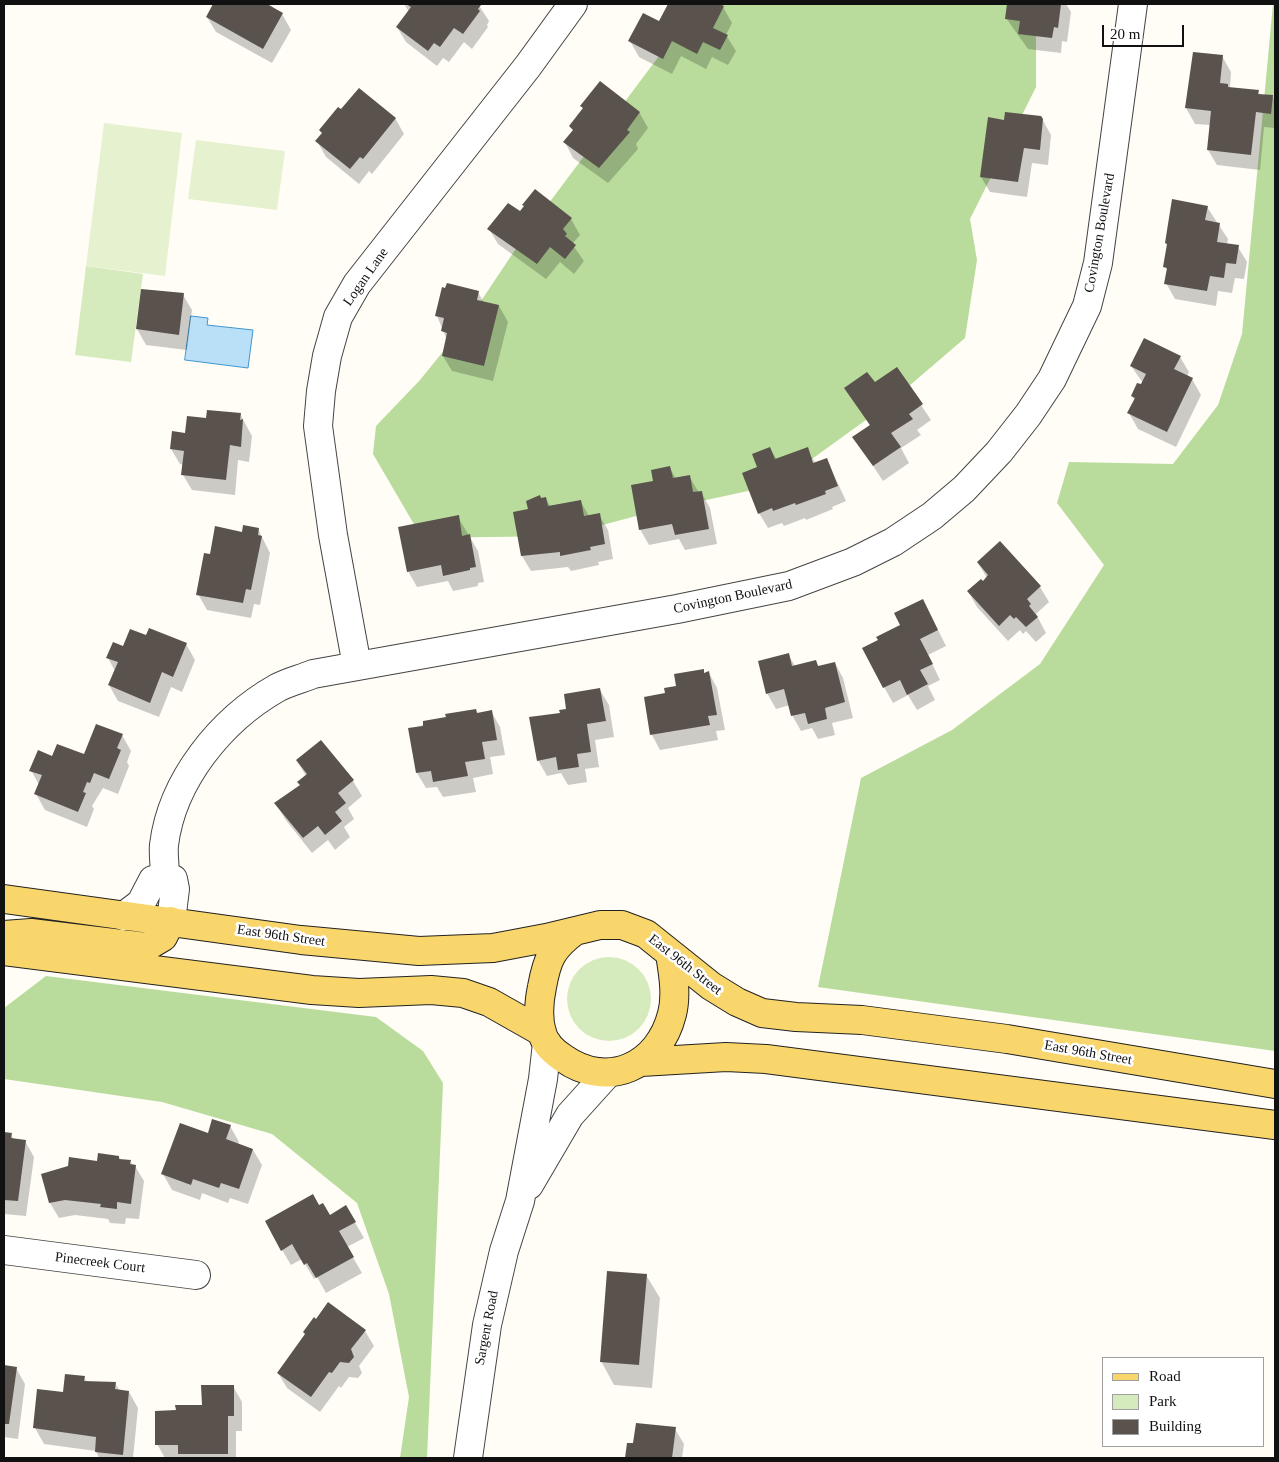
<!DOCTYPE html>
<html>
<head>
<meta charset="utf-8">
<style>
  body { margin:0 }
  #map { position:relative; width:1279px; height:1462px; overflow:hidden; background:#fffdf5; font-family:Georgia,serif }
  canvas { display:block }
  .frame { position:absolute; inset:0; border:5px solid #111; pointer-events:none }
  .legend { position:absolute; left:1102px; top:1357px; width:162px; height:90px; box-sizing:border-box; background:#fff; border:1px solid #a0a0a0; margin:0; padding:6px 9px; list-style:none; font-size:15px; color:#111 }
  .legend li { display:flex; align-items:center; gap:10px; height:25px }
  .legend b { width:25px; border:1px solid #a0a0a0 }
  .scale { position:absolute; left:1102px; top:25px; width:82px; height:22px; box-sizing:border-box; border:2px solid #111; border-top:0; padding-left:6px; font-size:15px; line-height:18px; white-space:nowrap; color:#111; -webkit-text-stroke:4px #fff; paint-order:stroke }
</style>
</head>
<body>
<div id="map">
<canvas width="1279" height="1462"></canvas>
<div class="frame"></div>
<ul class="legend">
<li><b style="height:6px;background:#f9d66b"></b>Road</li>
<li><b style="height:14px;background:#d5ebbd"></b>Park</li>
<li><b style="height:14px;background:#5a524d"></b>Building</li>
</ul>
<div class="scale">20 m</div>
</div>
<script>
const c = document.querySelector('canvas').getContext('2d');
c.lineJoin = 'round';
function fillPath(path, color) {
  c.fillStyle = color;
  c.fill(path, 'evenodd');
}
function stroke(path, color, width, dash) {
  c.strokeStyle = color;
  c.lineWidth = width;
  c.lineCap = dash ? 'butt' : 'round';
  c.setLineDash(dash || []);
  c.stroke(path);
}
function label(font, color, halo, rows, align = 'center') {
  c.font = font + ' Georgia,serif';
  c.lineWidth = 5;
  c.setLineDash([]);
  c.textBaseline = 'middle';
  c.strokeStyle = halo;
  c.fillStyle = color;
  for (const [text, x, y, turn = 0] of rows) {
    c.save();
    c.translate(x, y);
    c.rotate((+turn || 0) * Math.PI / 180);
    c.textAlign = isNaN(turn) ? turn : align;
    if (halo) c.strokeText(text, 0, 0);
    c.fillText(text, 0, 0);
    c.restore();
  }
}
fillPath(new Path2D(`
  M 86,266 L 143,274 L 131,362 L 75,355 Z
  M567 999a42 42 0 1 1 84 0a42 42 0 1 1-84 0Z`), '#d5ebbd');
fillPath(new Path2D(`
  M 691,4 L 1036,4 L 1036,87 L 970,219 L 977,260 L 965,338 L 888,404 L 776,485 L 655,511 L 561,536 L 422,538 L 373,454 L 376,426 L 420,380 L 467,322 L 525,235 L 686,20 Z
  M 1273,4 L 1275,4 L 1275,1051 L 818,987 L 861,778 L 952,730 L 1040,664 L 1104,565 L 1057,503 L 1069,462 L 1173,464 L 1218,405 L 1242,334 Z
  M 46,976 L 376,1017 L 423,1051 L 443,1083 L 427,1458 L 400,1458 L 409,1397 L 389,1294 L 357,1203 L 272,1134 L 162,1102 L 4,1079 L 4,1008 Z`), '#b9dc9c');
fillPath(new Path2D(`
  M 104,123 L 182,133 L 165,276 L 86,266 Z
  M 196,140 L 285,151 L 277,210 L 188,199 Z`), '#e6f2cf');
const water = new Path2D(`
  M 191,316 L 208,318 L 207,325 L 253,330 L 248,368 L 185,360 Z`);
fillPath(water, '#b9e0f7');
stroke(water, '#3f96cf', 1);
fillPath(new Path2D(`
  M 215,4 L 268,4 L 282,14 L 291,30 L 272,63 L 216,32 L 207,17 Z
  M 404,4 L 478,4 L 489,21 L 487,25 L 488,27 L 472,49 L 464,42 L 449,62 L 443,58 L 437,66 L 406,42 L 397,27 L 409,12 Z
  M 669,4 L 716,4 L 723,7 L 732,23 L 726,35 L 736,51 L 728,65 L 712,57 L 706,69 L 681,56 L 672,74 L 639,57 L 630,41 L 659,23 Z
  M 1008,4 L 1066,4 L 1071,12 L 1067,42 L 1062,41 L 1061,53 L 1028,49 L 1006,18 Z
  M 1194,53 L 1222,56 L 1231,72 L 1230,88 L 1258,91 L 1260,95 L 1272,96 L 1275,101 L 1275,128 L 1264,127 L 1260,170 L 1217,165 L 1208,150 L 1210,125 L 1195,124 L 1186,108 Z
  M 582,106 L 639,112 L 648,128 L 636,144 L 638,149 L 608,183 L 573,158 L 565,142 L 574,131 L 570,126 L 583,109 Z
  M 342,111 L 395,118 L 404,134 L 372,174 L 369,171 L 359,184 L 326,157 L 317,141 Z
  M 1041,117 L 1051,135 L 1048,165 L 1032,163 L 1027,197 L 990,192 L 981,177 L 1005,121 Z
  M 1207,207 L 1228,239 L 1227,245 L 1238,247 L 1247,262 L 1244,279 L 1235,278 L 1232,293 L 1218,291 L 1216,306 L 1175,299 L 1166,283 L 1168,271 L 1165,267 L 1168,247 L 1166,243 Z
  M 521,213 L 571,219 L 580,235 L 572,244 L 584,261 L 574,274 L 560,262 L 546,279 L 498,244 L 489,229 Z
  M 142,290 L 183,295 L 192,310 L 187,350 L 146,345 L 137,329 Z
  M 478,292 L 484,303 L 499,306 L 508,322 L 493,381 L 452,371 L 443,356 L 447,340 L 437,316 Z
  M 1180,357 L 1189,372 L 1187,377 L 1192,379 L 1201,395 L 1176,447 L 1138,429 L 1129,413 L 1135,401 L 1132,396 L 1143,383 L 1131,366 Z
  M 897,369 L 931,420 L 917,430 L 921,435 L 901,448 L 909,463 L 883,481 L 854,437 L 870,426 L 846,388 L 875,384 Z
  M 240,414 L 252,436 L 249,462 L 238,460 L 235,495 L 192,490 L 183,475 L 184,465 L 180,464 L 171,449 L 207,420 Z
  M 770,448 L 777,460 L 807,449 L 816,464 L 827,460 L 846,501 L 832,507 L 833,509 L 806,520 L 805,518 L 784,526 L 782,523 L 768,528 L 759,513 L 759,468 Z
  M 670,468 L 676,479 L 689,476 L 699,493 L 701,492 L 710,508 L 717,544 L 685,550 L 679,539 L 649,545 L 640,529 L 655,482 Z
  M 539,496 L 541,499 L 546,499 L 551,507 L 581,502 L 589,516 L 599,515 L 608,530 L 613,559 L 598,562 L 599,565 L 571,571 L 568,567 L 531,571 L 522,556 L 533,498 Z
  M 458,517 L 478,551 L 484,582 L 478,583 L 478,586 L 453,591 L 448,581 L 417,587 L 408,571 Z
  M 258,529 L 270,553 L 260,605 L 254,604 L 251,618 L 207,610 L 198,594 L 211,555 Z
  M 1000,543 L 1040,587 L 1049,602 L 1036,614 L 1046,633 L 1036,642 L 1026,631 L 1023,634 L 1020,630 L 1008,641 L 977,607 L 968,591 L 987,578 L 978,563 Z
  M 931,616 L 946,646 L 928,655 L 940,680 L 928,686 L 935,700 L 917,710 L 908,695 L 893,703 L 884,687 L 880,641 L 901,626 Z
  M 147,637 L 186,644 L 195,660 L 182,692 L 171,687 L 159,717 L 118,701 L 109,685 L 115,671 L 108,658 Z
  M 788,654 L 795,666 L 816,662 L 819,667 L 835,663 L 843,678 L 853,718 L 832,723 L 835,735 L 818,739 L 812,728 L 801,731 L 792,715 L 790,705 L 776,709 L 767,693 Z
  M 703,671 L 705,674 L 709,673 L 717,688 L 725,730 L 716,731 L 718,740 L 660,750 L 652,735 L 666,694 Z
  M 600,690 L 609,705 L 614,737 L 595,740 L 599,767 L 585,769 L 587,782 L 568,785 L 561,773 L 547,776 L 538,760 L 561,714 Z
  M 476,710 L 478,714 L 491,711 L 500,727 L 505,755 L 490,757 L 493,774 L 473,778 L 476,792 L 443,797 L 437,787 L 426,788 L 417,773 L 409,729 Z
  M 122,735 L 131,751 L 127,762 L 129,766 L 118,794 L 103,788 L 92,806 L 94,809 L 87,827 L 45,810 L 36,794 L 39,785 L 31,770 L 52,758 L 84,756 Z
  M 297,761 L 353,781 L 362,796 L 348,808 L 354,819 L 344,827 L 350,837 L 335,850 L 328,840 L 312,853 L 285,819 L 276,804 L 301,786 L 306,776 Z
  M 230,1126 L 239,1142 L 238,1145 L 253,1150 L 262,1165 L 248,1204 L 230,1198 L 228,1203 L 202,1193 L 200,1200 L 172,1190 L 163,1174 L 208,1134 Z
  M 4,1134 L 11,1134 L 14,1140 L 25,1141 L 34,1157 L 26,1216 L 4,1214 Z
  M 119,1157 L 121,1160 L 130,1162 L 135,1166 L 144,1181 L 139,1219 L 126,1218 L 125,1224 L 110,1223 L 108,1219 L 75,1215 L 59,1218 L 50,1203 L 42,1175 Z
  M 319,1207 L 330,1216 L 346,1207 L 364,1238 L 347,1247 L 362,1273 L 326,1293 L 317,1277 L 314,1279 L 302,1259 L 291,1265 L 282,1250 Z
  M 646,1275 L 660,1298 L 652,1388 L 614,1385 L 601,1361 Z
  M 365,1331 L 374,1346 L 359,1366 L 362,1373 L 358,1378 L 349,1377 L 341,1388 L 339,1386 L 320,1412 L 287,1388 L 278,1373 Z
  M 4,1366 L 16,1368 L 25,1384 L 18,1439 L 4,1437 Z
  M 84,1377 L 87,1382 L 115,1383 L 120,1391 L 129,1392 L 138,1408 L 133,1458 L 99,1458 L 96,1451 L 44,1444 L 35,1428 L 64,1393 Z
  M 233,1386 L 242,1402 L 242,1431 L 236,1431 L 236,1458 L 165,1458 L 157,1444 L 177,1412 L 203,1406 Z
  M 675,1429 L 684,1444 L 682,1458 L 626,1458 L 628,1444 L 634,1444 Z`), '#0003');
fillPath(new Path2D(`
  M 213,4 L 267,4 L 283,13 L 263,49 L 206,17 Z
  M 406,4 L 480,4 L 481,5 L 478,9 L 480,11 L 463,34 L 454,28 L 440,47 L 434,43 L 428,51 L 396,27 L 411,7 Z
  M 668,4 L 719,4 L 724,6 L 713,28 L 728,35 L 720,50 L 703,42 L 697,54 L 672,41 L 663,59 L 628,41 L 643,13 L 659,21 Z
  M 1007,4 L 1061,4 L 1058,28 L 1054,27 L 1052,38 L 1018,34 L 1020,21 L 1005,19 Z
  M 1193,52 L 1223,55 L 1220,83 L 1228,84 L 1228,87 L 1259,90 L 1258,94 L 1273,95 L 1271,114 L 1256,112 L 1251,155 L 1207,150 L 1211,111 L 1185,108 Z
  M 600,81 L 640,112 L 627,130 L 630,132 L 599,168 L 563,142 L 573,130 L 569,126 L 583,108 L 580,106 Z
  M 359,88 L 396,118 L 363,159 L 360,157 L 350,169 L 315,141 L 322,133 L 319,130 L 338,107 L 341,109 Z
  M 1005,112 L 1041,116 L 1043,119 L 1040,150 L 1024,148 L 1018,182 L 980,177 L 988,117 L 1004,120 Z
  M 535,189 L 572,218 L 563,229 L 567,234 L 565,236 L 576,245 L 565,259 L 550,247 L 537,264 L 487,229 L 508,203 L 520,211 L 524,206 L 522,205 Z
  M 1172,199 L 1208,206 L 1205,220 L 1220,223 L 1217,242 L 1239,245 L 1236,264 L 1226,263 L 1224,278 L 1210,276 L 1207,291 L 1164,284 L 1167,268 L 1163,267 L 1167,244 L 1165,243 Z
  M 447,283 L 479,291 L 477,300 L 499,305 L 484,366 L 442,356 L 447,333 L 441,331 L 444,318 L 435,316 L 442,287 L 445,288 Z
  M 141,289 L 184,293 L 179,335 L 136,329 Z
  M 1144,338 L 1181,356 L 1174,369 L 1193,378 L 1167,432 L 1127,413 L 1135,398 L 1131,396 L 1137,383 L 1141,384 L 1146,374 L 1130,366 Z
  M 897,367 L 923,404 L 909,414 L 913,419 L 891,433 L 901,447 L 873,466 L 852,437 L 870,425 L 844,388 L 867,372 L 875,382 Z
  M 207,410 L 241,413 L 240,420 L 243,419 L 241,447 L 230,445 L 226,480 L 181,475 L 184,451 L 170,449 L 172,431 L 185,433 L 187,416 L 206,418 Z
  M 770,447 L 775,459 L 808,447 L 813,463 L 827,458 L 838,486 L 825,491 L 826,494 L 796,505 L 795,503 L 773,511 L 772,508 L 758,514 L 742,473 L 757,467 L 752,454 Z
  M 670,466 L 673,478 L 690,475 L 693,492 L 702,491 L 709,529 L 675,535 L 672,524 L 639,530 L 631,485 L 653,481 L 651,470 Z
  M 540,495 L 541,498 L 546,497 L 548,506 L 581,500 L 584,516 L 600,513 L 605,544 L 590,547 L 591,550 L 560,556 L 560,552 L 521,556 L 513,512 L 528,509 L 526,501 Z
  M 459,515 L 462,536 L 470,534 L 476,567 L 470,568 L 470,570 L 443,576 L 441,565 L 407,572 L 398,527 Z
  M 243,525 L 259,528 L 258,535 L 262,536 L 251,590 L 246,589 L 243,603 L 196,595 L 204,553 L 210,554 L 215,526 L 242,532 Z
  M 1000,541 L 1041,586 L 1027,599 L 1031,604 L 1029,606 L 1038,617 L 1026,627 L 1016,617 L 1014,619 L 1010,615 L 999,626 L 967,591 L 981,579 L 983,581 L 988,575 L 977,562 Z
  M 923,599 L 938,630 L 920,639 L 933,664 L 920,670 L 928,684 L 907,695 L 900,680 L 883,688 L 862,648 L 878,640 L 876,637 L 900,625 L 894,613 Z
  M 149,628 L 187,643 L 173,677 L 162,672 L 150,703 L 108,685 L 118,662 L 106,658 L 113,642 L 123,646 L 130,629 L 146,635 Z
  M 789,653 L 792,666 L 816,660 L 818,666 L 835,662 L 845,702 L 825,708 L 827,719 L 808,724 L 805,713 L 791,716 L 784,689 L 766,694 L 758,661 Z
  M 704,669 L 704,673 L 709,671 L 717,715 L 708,716 L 710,725 L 650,735 L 644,697 L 665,693 L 664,688 L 676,686 L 674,674 Z
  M 600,688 L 606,721 L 587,724 L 591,752 L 577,754 L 579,767 L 558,770 L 556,757 L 537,761 L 529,717 L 560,713 L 559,710 L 566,709 L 564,694 Z
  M 476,709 L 477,713 L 492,710 L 497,740 L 482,742 L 485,759 L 465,762 L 468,776 L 433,782 L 431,771 L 416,773 L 408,728 L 423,726 L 423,721 L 446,717 L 445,714 Z
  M 96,724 L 123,734 L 117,748 L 121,750 L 109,779 L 94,773 L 90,783 L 87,782 L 83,792 L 86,793 L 78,812 L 34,794 L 42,775 L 29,771 L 38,750 L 52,756 L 57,744 L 84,754 Z
  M 321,740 L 354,780 L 338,793 L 346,803 L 335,812 L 342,821 L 325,835 L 318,826 L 303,838 L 274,803 L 300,785 L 297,782 L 307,774 L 296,760 Z
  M 212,1119 L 231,1125 L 226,1139 L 253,1149 L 239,1189 L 221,1183 L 219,1188 L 193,1179 L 191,1185 L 161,1174 L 180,1123 L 208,1133 Z
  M 4,1132 L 12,1133 L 11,1138 L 26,1140 L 18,1201 L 4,1200 Z
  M 98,1153 L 119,1156 L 119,1159 L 131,1160 L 130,1164 L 136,1165 L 131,1204 L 117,1202 L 117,1209 L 100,1207 L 101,1204 L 65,1200 L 49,1203 L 41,1174 L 68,1166 L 69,1157 L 97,1161 Z
  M 313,1194 L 319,1205 L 323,1203 L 330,1215 L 346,1205 L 356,1222 L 339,1231 L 354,1257 L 316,1278 L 307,1263 L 304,1265 L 292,1244 L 281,1251 L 265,1221 Z
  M 607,1271 L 647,1274 L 639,1365 L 600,1362 Z
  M 328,1302 L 366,1330 L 351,1349 L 354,1357 L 349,1363 L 340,1362 L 332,1373 L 329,1372 L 311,1397 L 277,1373 L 305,1334 L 303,1332 L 314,1317 L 316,1319 Z
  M 4,1365 L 17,1367 L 9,1424 L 4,1424 Z
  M 65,1374 L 85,1376 L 84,1381 L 116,1382 L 115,1389 L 129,1391 L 123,1455 L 95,1452 L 96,1437 L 33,1428 L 37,1389 L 63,1392 Z
  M 201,1385 L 234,1385 L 234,1416 L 228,1416 L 228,1454 L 178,1454 L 178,1445 L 155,1445 L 155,1411 L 176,1410 L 175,1405 L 202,1405 Z
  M 636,1423 L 676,1427 L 672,1458 L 625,1458 L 627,1443 L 633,1443 Z`), '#5a524d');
const minor = new Path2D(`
  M 357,666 L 333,535 L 318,426 L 321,391 L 327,356 L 338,317 L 357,284 L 528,66 L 573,4
  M 165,876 C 165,866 163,855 164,845 C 172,780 221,720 277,688 C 288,682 301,679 313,674 L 677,609 L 789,586 L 853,562 L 893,542 L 932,516 L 964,489 L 999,452 L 1028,415 L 1052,379 L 1087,306 L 1098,263 L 1133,4
  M 124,916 L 141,903 L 153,880 L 165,876 L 173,879 L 175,889 L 171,921
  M 529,1185 L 570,1115 L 607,1074
  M 4,1250 L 196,1275
  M 468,1458 L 487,1325 L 504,1251 L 520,1201 L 543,1079 L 547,1043`);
const major = new Path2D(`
  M 4,899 L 301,940 L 419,951 L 493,948 L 546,938 L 600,925 L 622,925 L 646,934 L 711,986 L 737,1002 L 762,1013 L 796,1017 L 862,1020 L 1007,1039 L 1275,1084
  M 575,931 C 552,948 547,959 542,987 C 539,1001 538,1019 542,1033 C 545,1044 554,1052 563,1058 C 608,1090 659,1066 672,1014 C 677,995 673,973 670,954
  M 4,935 L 31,933 L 146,947 L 163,937 L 171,921
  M 4,951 L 312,990 L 359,993 L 431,990 L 463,993 L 489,1002 L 542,1032
  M 641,1062 L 726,1057 L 766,1059 L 1275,1125`);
stroke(minor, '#444', 30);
stroke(major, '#222', 30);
stroke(minor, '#fff', 28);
stroke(major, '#f9d66b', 28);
label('14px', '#111', '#fff', [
  ["Covington Boulevard",1100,233,-80],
  ["Logan Lane",366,277,-55],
  ["Covington Boulevard",733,597,-12],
  ["East 96th Street",281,936,8],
  ["East 96th Street",685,965,38],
  ["East 96th Street",1088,1053,10],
  ["Pinecreek Court",100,1263,7],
  ["Sargent Road",487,1328,-79]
]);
</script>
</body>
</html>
